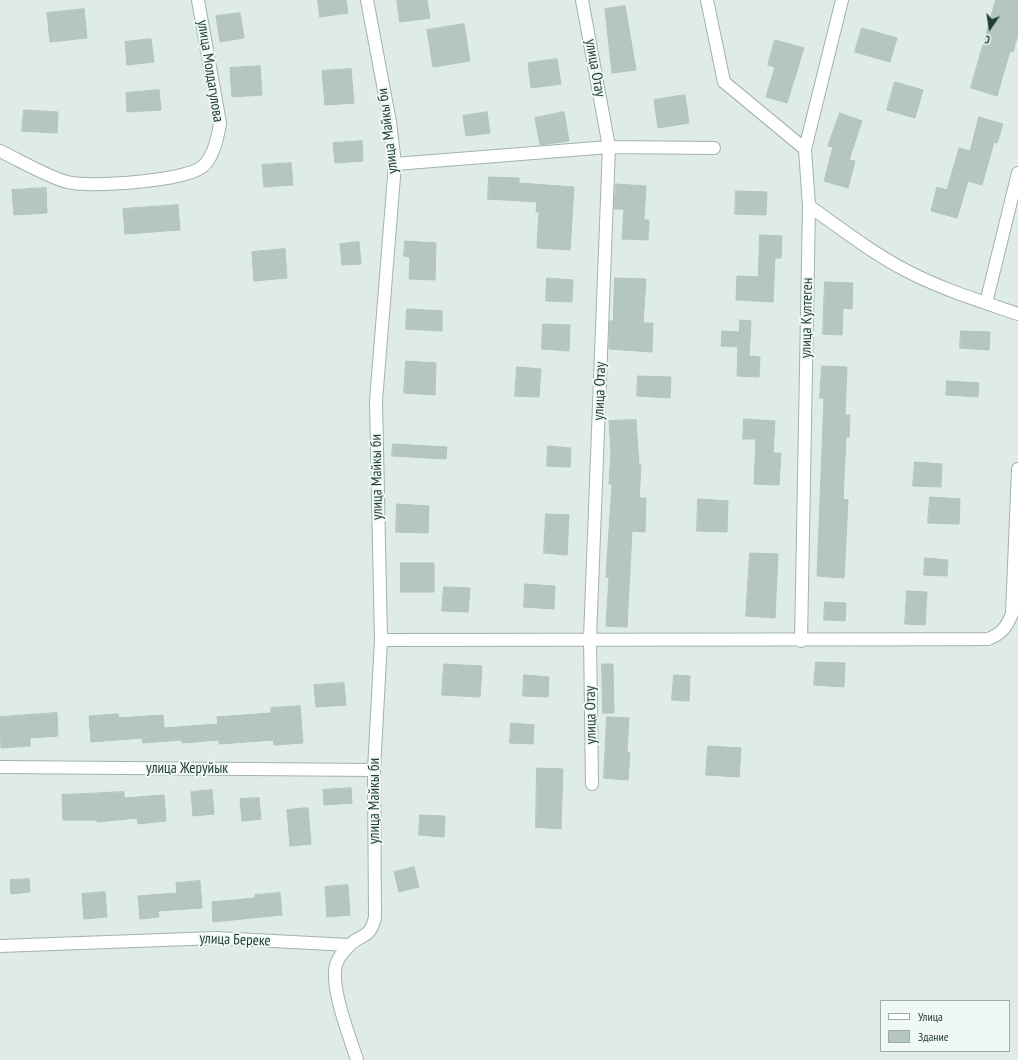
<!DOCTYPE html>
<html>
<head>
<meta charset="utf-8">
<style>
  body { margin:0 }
  #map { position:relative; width:1018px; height:1060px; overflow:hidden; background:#dfebe5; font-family:"PT Sans Narrow",sans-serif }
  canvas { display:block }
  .legend { position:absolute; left:880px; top:1000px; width:130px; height:52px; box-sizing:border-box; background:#eff8f3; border:1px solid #9cada7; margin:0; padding:5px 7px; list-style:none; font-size:12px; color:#1f3c34 }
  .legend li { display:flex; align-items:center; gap:8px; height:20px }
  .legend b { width:20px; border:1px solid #9cada7 }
  .north { position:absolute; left:970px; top:8px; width:40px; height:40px; -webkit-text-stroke:3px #eff8f3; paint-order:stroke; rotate:193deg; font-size:11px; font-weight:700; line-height:16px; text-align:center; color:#1f3c34 }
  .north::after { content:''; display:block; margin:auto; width:14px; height:18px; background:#1f3c34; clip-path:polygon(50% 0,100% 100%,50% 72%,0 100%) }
</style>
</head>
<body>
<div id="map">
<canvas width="1018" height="1060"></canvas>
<ul class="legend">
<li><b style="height:5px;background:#fff"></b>Улица</li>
<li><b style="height:11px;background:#b4c6be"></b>Здание</li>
</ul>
<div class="north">С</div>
</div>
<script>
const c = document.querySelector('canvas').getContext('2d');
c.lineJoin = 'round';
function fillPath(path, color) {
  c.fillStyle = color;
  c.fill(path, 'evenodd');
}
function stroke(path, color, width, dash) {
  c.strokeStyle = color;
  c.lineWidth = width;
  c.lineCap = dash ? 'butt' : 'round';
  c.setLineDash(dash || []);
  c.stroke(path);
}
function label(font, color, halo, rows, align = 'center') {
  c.font = font + ' "PT Sans Narrow",sans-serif';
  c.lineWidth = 4;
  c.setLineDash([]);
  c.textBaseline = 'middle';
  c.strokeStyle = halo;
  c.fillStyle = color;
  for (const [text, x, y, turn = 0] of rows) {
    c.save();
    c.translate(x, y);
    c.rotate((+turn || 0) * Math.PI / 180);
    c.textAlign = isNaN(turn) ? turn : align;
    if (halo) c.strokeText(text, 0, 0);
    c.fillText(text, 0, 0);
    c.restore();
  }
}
const building = new Path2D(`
  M 318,0 L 346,0 L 348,13 L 320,17 Z
  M 397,0 L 427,0 L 430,18 L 400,22 Z
  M 996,0 L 1018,0 L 1018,34 L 1013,52 L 1010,51 L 997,96 L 971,88 Z
  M 625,6 L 636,70 L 612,73 L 605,9 Z
  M 84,9 L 87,38 L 50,42 L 47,13 Z
  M 240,13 L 244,38 L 220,42 L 216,16 Z
  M 464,24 L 470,61 L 433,67 L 427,30 Z
  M 862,28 L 897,38 L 890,62 L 855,52 Z
  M 151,39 L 154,62 L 127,65 L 125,42 Z
  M 775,40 L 804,48 L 787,103 L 766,97 L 775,67 L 768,65 Z
  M 557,59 L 561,84 L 531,88 L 528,63 Z
  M 260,66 L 262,95 L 232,97 L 230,68 Z
  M 351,69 L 354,103 L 325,105 L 322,71 Z
  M 895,82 L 923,90 L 915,118 L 887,110 Z
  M 159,90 L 161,110 L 127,112 L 126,93 Z
  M 685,95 L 689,123 L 658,128 L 654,100 Z
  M 24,110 L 58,112 L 57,133 L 22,131 Z
  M 487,112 L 490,133 L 466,136 L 463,116 Z
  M 564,112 L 569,141 L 540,145 L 535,118 Z
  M 840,113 L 862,121 L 849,160 L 855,161 L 848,188 L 824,181 L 833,147 L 828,146 Z
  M 979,117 L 1003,124 L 997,143 L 994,142 L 982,185 L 968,181 L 957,218 L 931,211 L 937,187 L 947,190 L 959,148 L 970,151 Z
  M 362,141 L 363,161 L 335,163 L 333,143 Z
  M 291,163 L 293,185 L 264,187 L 262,165 Z
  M 489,177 L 519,178 L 519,183 L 574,187 L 570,250 L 537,248 L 539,212 L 536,212 L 537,202 L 488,199 Z
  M 616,184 L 646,186 L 644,220 L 649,220 L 648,240 L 622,239 L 624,209 L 614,209 Z
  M 46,188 L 47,213 L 14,215 L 12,190 Z
  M 736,191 L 767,192 L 766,215 L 735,214 Z
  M 178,205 L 180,230 L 125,234 L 123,209 Z
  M 760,235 L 782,236 L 781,258 L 775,258 L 773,302 L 736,300 L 737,276 L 758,277 Z
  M 405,241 L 436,243 L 435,280 L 409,279 L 410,257 L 404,256 Z
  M 359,242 L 361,264 L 342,265 L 340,244 Z
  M 285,249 L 287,278 L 254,281 L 252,252 Z
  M 547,278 L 573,280 L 572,302 L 546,301 Z
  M 615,278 L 646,279 L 643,323 L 653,323 L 652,352 L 609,349 L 610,321 L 613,321 Z
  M 825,282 L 853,283 L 852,309 L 843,308 L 842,335 L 823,334 Z
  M 407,309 L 442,311 L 442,331 L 406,329 Z
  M 740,320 L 751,321 L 749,356 L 760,357 L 759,377 L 737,376 L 738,347 L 721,346 L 722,331 L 739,332 Z
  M 543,324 L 570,325 L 569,351 L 542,349 Z
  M 961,331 L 990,332 L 989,350 L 960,348 Z
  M 406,361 L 436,363 L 435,395 L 404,393 Z
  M 822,366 L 847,367 L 845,415 L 850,415 L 849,437 L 846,437 L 843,499 L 848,500 L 844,578 L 817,576 L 824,398 L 820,398 Z
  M 517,367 L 541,369 L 539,397 L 515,396 Z
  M 638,376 L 671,377 L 670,398 L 637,396 Z
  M 947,381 L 979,383 L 978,397 L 946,395 Z
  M 744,419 L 775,421 L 773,453 L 781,453 L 779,485 L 754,484 L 756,439 L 743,439 Z
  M 636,420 L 639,465 L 641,465 L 639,498 L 646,498 L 645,532 L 632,531 L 627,627 L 606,626 L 609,578 L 606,577 L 612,484 L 609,484 L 611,452 L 609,421 Z
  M 393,444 L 447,447 L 446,459 L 392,456 Z
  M 548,446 L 571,448 L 570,467 L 547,466 Z
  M 915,462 L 942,464 L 941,487 L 913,486 Z
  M 930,497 L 960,499 L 959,524 L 928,523 Z
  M 698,499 L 728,501 L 727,532 L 697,531 Z
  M 397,504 L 429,506 L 428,533 L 396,532 Z
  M 546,514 L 569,515 L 567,555 L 544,553 Z
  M 750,553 L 778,554 L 775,618 L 746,616 Z
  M 925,558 L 948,560 L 947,576 L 924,575 Z
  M 401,563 L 434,563 L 434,592 L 401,592 Z
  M 525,584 L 555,586 L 554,609 L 524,607 Z
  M 444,587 L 470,588 L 468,612 L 442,611 Z
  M 907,591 L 927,592 L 925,625 L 905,624 Z
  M 825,602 L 846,603 L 845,621 L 824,620 Z
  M 816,662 L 845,663 L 844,687 L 814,685 Z
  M 444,664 L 482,666 L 480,697 L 442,695 Z
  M 602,664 L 613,664 L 614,713 L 603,713 Z
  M 524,675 L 549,677 L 548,697 L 523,696 Z
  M 674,675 L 690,676 L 689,701 L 672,700 Z
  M 344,683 L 346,705 L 316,707 L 314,685 Z
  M 300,706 L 303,743 L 274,745 L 273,740 L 219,744 L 219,740 L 182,743 L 182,740 L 143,743 L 142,738 L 91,742 L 89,716 L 118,714 L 119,718 L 163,715 L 164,728 L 218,724 L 217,717 L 271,713 L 271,708 Z
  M 57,713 L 58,736 L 30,738 L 30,746 L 1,748 L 0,717 Z
  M 607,717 L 629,718 L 627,752 L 630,753 L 628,780 L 604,778 Z
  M 511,723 L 534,725 L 533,744 L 510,743 Z
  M 708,746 L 741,748 L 739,777 L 706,775 Z
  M 537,768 L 563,769 L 561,829 L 536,827 Z
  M 351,788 L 352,803 L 324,805 L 323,790 Z
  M 212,790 L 214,814 L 193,816 L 191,792 Z
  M 124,792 L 124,798 L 164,795 L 166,821 L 138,824 L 137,818 L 97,822 L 97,820 L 63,820 L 62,795 Z
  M 259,798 L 261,819 L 242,821 L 240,799 Z
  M 308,808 L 311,844 L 290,846 L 287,810 Z
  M 420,815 L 445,816 L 444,837 L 419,835 Z
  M 414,867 L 419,887 L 399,892 L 394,872 Z
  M 29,879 L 30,892 L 11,894 L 10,880 Z
  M 200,881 L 202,908 L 158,911 L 159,917 L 140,919 L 138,896 L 177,893 L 176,883 Z
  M 348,885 L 350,915 L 327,917 L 325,887 Z
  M 105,892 L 107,917 L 84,919 L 82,894 Z
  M 280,893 L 282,915 L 213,922 L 212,902 L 255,898 L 255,895 Z`);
fillPath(building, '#b4c6be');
stroke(building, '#b1c5bc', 1);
const street = new Path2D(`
  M 582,0 L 609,147 L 590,638 L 592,784
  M 707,0 L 724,82 L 805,149
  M 0,151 C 19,160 48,177 67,182 C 90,188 184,181 202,167 C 214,158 218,136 220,123 L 198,0
  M 395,164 L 609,147 L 714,148
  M 809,206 C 840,228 871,252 905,270 C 941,289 980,301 1018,314
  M 986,303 L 1018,173
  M 381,640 C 584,638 786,641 988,639 C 1002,634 1007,626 1012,614 L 1018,469
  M 801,641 L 809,206 L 805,149 L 842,0
  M 0,767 L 374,770
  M 0,946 L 216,938 L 349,945
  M 357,1060 C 350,1037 328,983 337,962 C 339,957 344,951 348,947 C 359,933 370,941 375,917 L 374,770 L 381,640 L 376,401 L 395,164 L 390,122 L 367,0`);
stroke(street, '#a2b3ac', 14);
stroke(street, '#fff', 12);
label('15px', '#1f3c34', '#eff8f3', [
  ["улица Отау",595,68,80],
  ["улица Молдагулова",210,71,81],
  ["улица Майкы би",388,131,-97],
  ["улица Култеген",807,318,-89],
  ["улица Отау",600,391,-88],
  ["улица Майкы би",377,477,-91],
  ["улица Отау",591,715,-91],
  ["улица Жеруйык",187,769],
  ["улица Майкы би",375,801,-90],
  ["улица Береке",235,940,2]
]);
</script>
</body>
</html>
